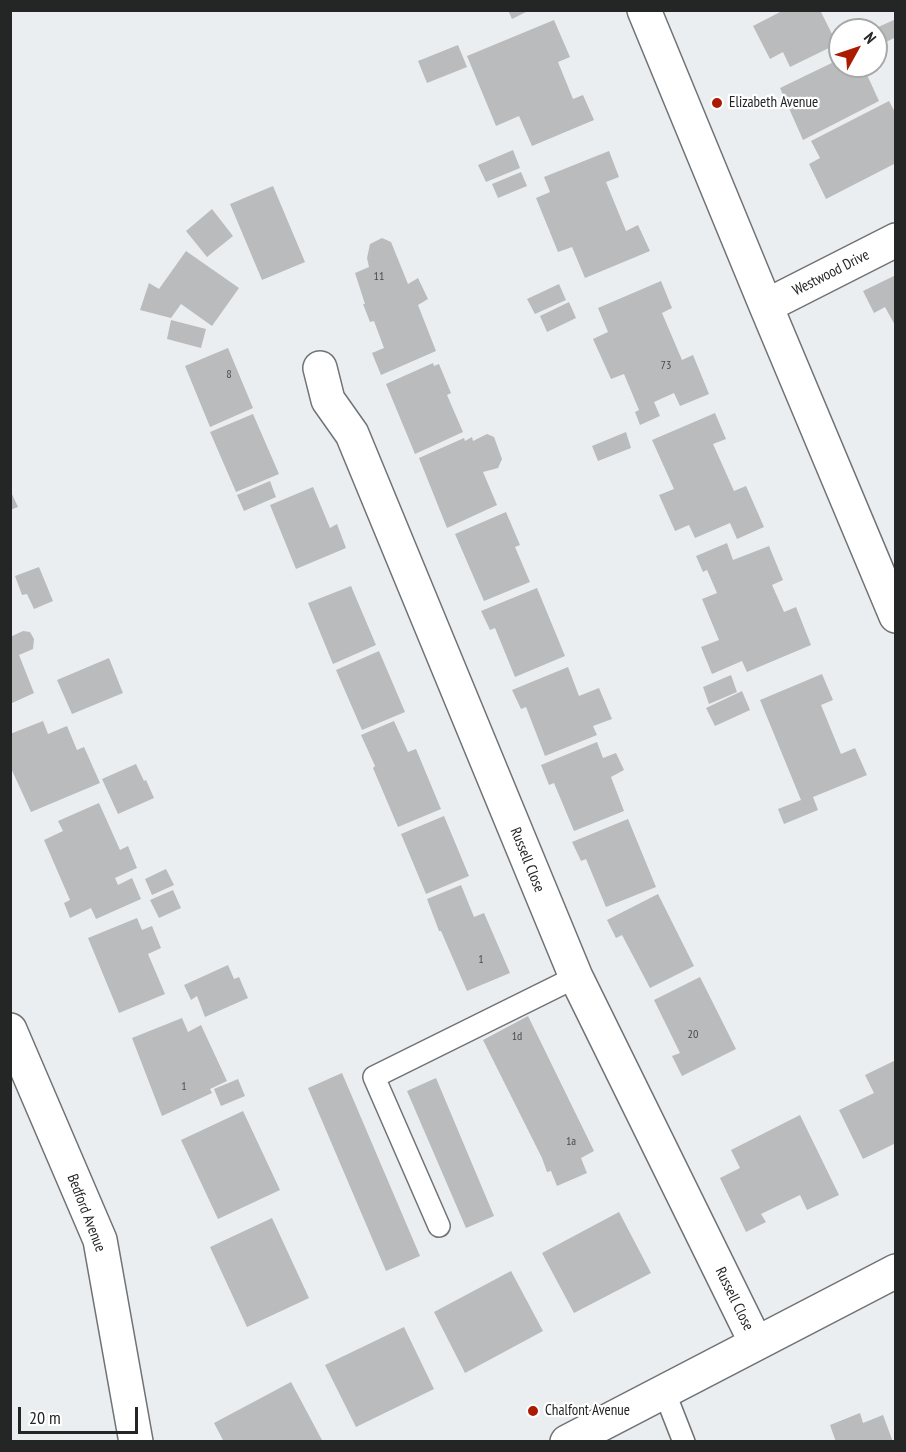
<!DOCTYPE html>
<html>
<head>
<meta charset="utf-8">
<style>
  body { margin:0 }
  #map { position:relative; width:906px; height:1452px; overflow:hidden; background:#ebeef0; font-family:"PT Sans Narrow",sans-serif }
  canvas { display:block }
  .frame { position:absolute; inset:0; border:12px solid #242525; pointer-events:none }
  .north { position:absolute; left:828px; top:18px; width:60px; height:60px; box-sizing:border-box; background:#fff; border:2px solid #a7a8a8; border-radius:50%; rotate:50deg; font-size:16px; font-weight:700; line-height:24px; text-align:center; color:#242525 }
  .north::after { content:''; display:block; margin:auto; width:21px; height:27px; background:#aa1b02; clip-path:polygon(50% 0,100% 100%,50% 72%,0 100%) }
  .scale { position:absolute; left:18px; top:1407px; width:120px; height:27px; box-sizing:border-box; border:3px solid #242525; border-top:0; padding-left:8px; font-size:18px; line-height:21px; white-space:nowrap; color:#242525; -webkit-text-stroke:4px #fff; paint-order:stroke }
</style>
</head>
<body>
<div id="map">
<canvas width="906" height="1452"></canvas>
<div class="frame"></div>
<div class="north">N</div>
<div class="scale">20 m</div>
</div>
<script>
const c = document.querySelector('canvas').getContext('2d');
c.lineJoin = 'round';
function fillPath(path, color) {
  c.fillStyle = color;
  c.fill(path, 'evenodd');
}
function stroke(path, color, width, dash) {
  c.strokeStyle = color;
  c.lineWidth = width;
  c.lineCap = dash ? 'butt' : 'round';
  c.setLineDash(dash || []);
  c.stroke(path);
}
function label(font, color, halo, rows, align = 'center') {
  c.font = font + ' "PT Sans Narrow",sans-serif';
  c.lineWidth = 4.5;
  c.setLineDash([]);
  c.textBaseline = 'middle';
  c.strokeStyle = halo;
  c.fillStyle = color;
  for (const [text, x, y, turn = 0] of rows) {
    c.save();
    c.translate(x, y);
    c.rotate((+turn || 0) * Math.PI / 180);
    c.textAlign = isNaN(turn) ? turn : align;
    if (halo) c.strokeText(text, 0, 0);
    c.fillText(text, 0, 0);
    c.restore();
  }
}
fillPath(new Path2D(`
  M 508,10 L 530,10 L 512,19 Z
  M 784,10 L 820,10 L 837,44 L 790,67 L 783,52 L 770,59 L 753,26 Z
  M 896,19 L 896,37 L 876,47 L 876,28 Z
  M 554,20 L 570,57 L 558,62 L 573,99 L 583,95 L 594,120 L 532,146 L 519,116 L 496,126 L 467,56 Z
  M 458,45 L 467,67 L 427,83 L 418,61 Z
  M 840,59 L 840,66 L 863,66 L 879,101 L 803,140 L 780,88 Z
  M 889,101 L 896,114 L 896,163 L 826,199 L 809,164 L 820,158 L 811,141 Z
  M 513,150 L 520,168 L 486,182 L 478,165 Z
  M 609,151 L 619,177 L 606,182 L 626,231 L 638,225 L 650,251 L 585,278 L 572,247 L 558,252 L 536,198 L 550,192 L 544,177 Z
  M 521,172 L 527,186 L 498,198 L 492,184 Z
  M 273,186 L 305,262 L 262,280 L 230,204 Z
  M 212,209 L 233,236 L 207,257 L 186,231 Z
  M 382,238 L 391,242 L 408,284 L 418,278 L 428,299 L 418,305 L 436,351 L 381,375 L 372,353 L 384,348 L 374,321 L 370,322 L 363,304 L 365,304 L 355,273 L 369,267 L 367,258 L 370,244 Z
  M 186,251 L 239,288 L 212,326 L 181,304 L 171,318 L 140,310 L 149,283 L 159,289 Z
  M 896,275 L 896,327 L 885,307 L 874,313 L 863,291 Z
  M 661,281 L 672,308 L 662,313 L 682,360 L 693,355 L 709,394 L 680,406 L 674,393 L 654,402 L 660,416 L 640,425 L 635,412 L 639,410 L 624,374 L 611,379 L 593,339 L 608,332 L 598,308 Z
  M 559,284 L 566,300 L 535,314 L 527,299 Z
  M 569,302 L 576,318 L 547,332 L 540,316 Z
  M 171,320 L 206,329 L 201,348 L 167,339 Z
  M 228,348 L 253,408 L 210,427 L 185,366 Z
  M 433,363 L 434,366 L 439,364 L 451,393 L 447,395 L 463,432 L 415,454 L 386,384 Z
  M 715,413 L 726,439 L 713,444 L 734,491 L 746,486 L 764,527 L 737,539 L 730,523 L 695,538 L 689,525 L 675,531 L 659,495 L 674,489 L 652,440 Z
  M 253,414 L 279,474 L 236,492 L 210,432 Z
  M 626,432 L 631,448 L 598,461 L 592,446 Z
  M 487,434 L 494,437 L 502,459 L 498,468 L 483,472 L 497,505 L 447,528 L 419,458 L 464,438 L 465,441 L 472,437 L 473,441 Z
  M 270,481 L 276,497 L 244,511 L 237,495 Z
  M 313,487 L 330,528 L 337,524 L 346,548 L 296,569 L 270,505 Z
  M 10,490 L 18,507 L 10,510 Z
  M 506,512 L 520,545 L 515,547 L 530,582 L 484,601 L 455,534 Z
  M 727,543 L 733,560 L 769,546 L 783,580 L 772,585 L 784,612 L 796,607 L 811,645 L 747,672 L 742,661 L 712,674 L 701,647 L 719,640 L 702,599 L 717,593 L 707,570 L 703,572 L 696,556 Z
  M 39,567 L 53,601 L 34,609 L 27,594 L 22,595 L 15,576 Z
  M 351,586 L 376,645 L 333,664 L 308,603 Z
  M 537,588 L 565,656 L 515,677 L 495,628 L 490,630 L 481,611 Z
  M 23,631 L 30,632 L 34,639 L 33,649 L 19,655 L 34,693 L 10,704 L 10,637 Z
  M 379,651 L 405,712 L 362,730 L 336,670 Z
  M 109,658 L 123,693 L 72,714 L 57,680 Z
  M 568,667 L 579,696 L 599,688 L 612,719 L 593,726 L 597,735 L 545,756 L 526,707 L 521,709 L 512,690 Z
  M 822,674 L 833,700 L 821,705 L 841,754 L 855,748 L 867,775 L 813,797 L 818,810 L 784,824 L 778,809 L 801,800 L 760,700 Z
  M 731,675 L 737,692 L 709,704 L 703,687 Z
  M 742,691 L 750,710 L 715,726 L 706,708 Z
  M 43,721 L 48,734 L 67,726 L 77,750 L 84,747 L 100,783 L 31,812 L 10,766 L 10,734 Z
  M 394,721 L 408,752 L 416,749 L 441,809 L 398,827 L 373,768 L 375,766 L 361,735 Z
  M 597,742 L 603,758 L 616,753 L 624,770 L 611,777 L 624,811 L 574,831 L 554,783 L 549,785 L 541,765 Z
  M 136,764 L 144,781 L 146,780 L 154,798 L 118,814 L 102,779 Z
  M 99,803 L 120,850 L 128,846 L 137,868 L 115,878 L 118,885 L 132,878 L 141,899 L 96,919 L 91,908 L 70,918 L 64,903 L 70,900 L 44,840 L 63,831 L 58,821 Z
  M 444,816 L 469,876 L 426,894 L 401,834 Z
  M 628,819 L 656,887 L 606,907 L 586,859 L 581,861 L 572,842 Z
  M 166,869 L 174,885 L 152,895 L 145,879 Z
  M 461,885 L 474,917 L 484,913 L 510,973 L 467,991 L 441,931 L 439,931 L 427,899 Z
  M 173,890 L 181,908 L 159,918 L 150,900 Z
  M 658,894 L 694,966 L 650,988 L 622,935 L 616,938 L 607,920 Z
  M 137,918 L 142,930 L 152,926 L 161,948 L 148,954 L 165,994 L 119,1013 L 88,938 Z
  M 228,965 L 234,979 L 239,977 L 248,998 L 205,1017 L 197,996 L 191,1000 L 184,985 Z
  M 700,977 L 736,1049 L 682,1076 L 672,1056 L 680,1053 L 654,1000 Z
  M 528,1016 L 594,1151 L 581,1158 L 587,1173 L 557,1186 L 551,1171 L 547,1172 L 542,1158 L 483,1040 Z
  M 182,1018 L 188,1032 L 201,1025 L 227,1081 L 210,1089 L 212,1093 L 162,1116 L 132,1038 Z
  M 896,1060 L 896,1143 L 863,1159 L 839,1110 L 874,1093 L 865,1075 Z
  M 342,1073 L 420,1256 L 386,1271 L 308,1088 Z
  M 436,1078 L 494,1216 L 466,1228 L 407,1091 Z
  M 238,1079 L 245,1096 L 221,1106 L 214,1089 Z
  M 243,1111 L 280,1190 L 218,1219 L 181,1140 Z
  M 800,1115 L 839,1195 L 807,1210 L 800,1195 L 761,1214 L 766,1222 L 746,1232 L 720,1178 L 740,1168 L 731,1150 Z
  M 619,1212 L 651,1273 L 574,1313 L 542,1253 Z
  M 272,1218 L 309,1298 L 247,1327 L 210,1247 Z
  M 511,1271 L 543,1331 L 465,1373 L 434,1312 Z
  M 404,1327 L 434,1389 L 356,1427 L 325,1365 Z
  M 291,1382 L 323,1442 L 224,1442 L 214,1423 Z
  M 860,1413 L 863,1423 L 883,1415 L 893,1442 L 836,1442 L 830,1425 Z`), '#b9bbbd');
const service = new Path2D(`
  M 439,1226 L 374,1077 L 576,977
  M 664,1391 L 684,1442`);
const minor = new Path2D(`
  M 644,10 L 766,306 L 896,616
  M 766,306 L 896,240
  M 320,368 L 328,400 L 352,434 L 576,977 L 756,1343
  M 10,1030 L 100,1240 L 136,1442
  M 567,1442 L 896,1271`);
stroke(service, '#707375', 24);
stroke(minor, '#707375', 36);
stroke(service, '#fff', 21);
stroke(minor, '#fff', 33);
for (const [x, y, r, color] of [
  [717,103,6,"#aa1b02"],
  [533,1411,6,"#aa1b02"]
]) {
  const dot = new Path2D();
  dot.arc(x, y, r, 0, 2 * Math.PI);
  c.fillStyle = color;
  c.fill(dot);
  stroke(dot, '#fff', 2);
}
label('12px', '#494a4b', null, [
  ["11",379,277],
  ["73",666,366],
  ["8",229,375],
  ["1",481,960],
  ["20",693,1035],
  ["1d",517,1037],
  ["1",184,1087],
  ["1a",571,1142]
]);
label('15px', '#242525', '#fff', [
  ["Elizabeth Avenue",729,103],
  ["Chalfont Avenue",545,1411]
], 'left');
label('15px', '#242525', '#fff', [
  ["Westwood Drive",831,273,-27],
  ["Russell Close",527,860,68],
  ["Bedford Avenue",86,1213,69],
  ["Russell Close",734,1299,64]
]);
</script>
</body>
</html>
